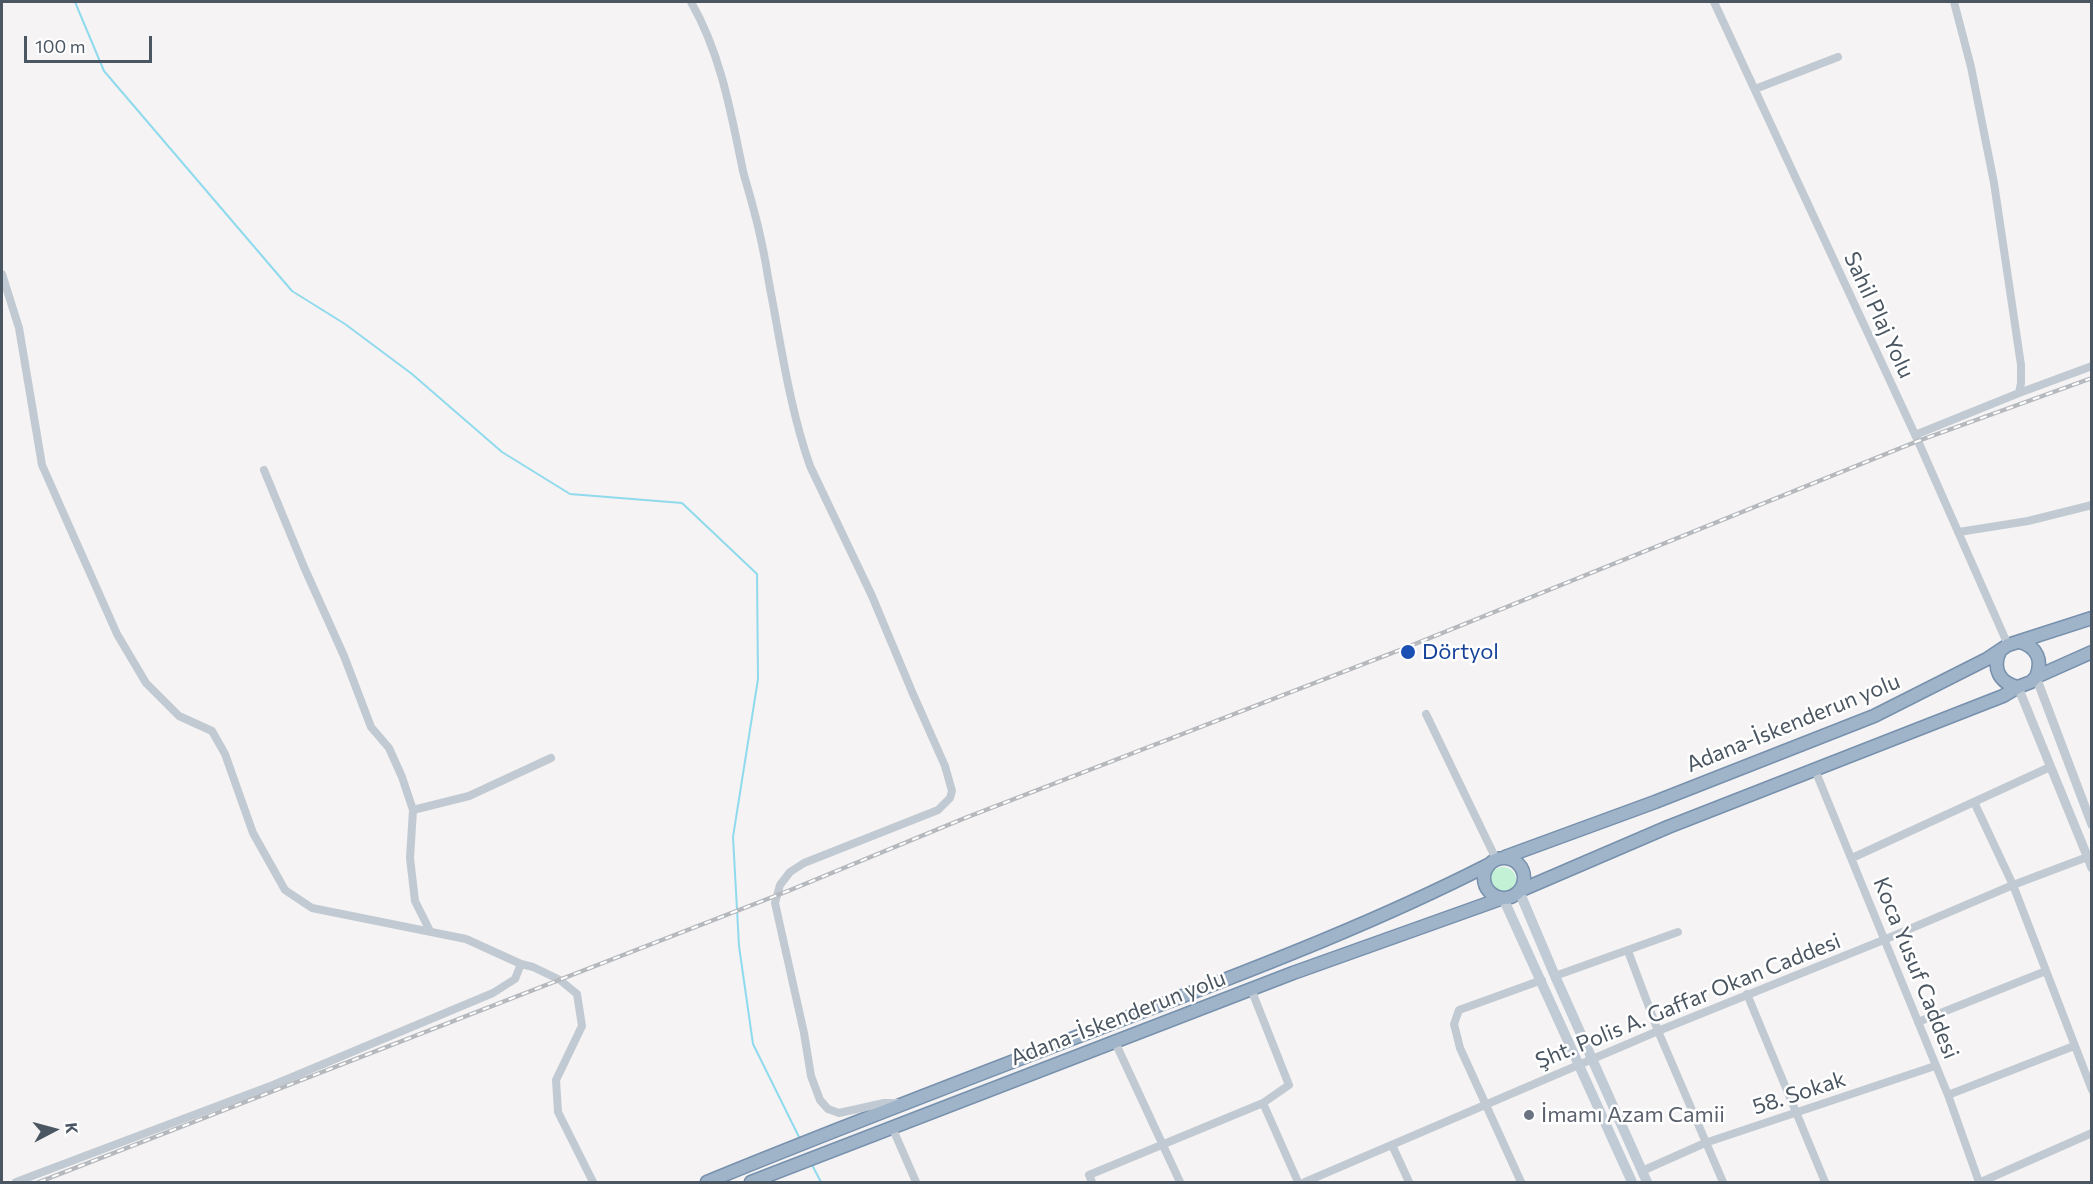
<!DOCTYPE html>
<html>
<head>
<meta charset="utf-8">
<style>
  body { margin:0 }
  #map { position:relative; width:2093px; height:1184px; overflow:hidden; background:#f5f3f3; font-family:Commissioner,sans-serif }
  canvas { display:block }
  .frame { position:absolute; inset:0; border:3px solid #4a5661; pointer-events:none }
  .north { position:absolute; left:24px; top:1100px; width:60px; height:60px; -webkit-text-stroke:4px #fff; paint-order:stroke; rotate:84deg; font-size:16px; font-weight:700; line-height:24px; text-align:center; color:#4a5661 }
  .north::after { content:''; display:block; margin:auto; width:21px; height:27px; background:#4a5661; clip-path:polygon(50% 0,100% 100%,50% 72%,0 100%) }
  .scale { position:absolute; left:24px; top:36px; width:128px; height:27px; box-sizing:border-box; border:3px solid #4a5661; border-top:0; padding-left:8px; font-size:18px; line-height:21px; white-space:nowrap; color:#4a5661; -webkit-text-stroke:4px #fff; paint-order:stroke }
</style>
</head>
<body>
<div id="map">
<canvas width="2093" height="1184"></canvas>
<div class="frame"></div>
<div class="north">K</div>
<div class="scale">100 m</div>
</div>
<script>
const c = document.querySelector('canvas').getContext('2d');
c.lineJoin = 'round';
function fillPath(path, color) {
  c.fillStyle = color;
  c.fill(path, 'evenodd');
}
function stroke(path, color, width, dash) {
  c.strokeStyle = color;
  c.lineWidth = width;
  c.lineCap = dash ? 'butt' : 'round';
  c.setLineDash(dash || []);
  c.stroke(path);
}
function label(font, color, halo, rows, align = 'center') {
  c.font = font + ' Commissioner,sans-serif';
  c.lineWidth = 5;
  c.setLineDash([]);
  c.textBaseline = 'middle';
  c.strokeStyle = halo;
  c.fillStyle = color;
  for (const [text, x, y, turn = 0] of rows) {
    c.save();
    c.translate(x, y);
    c.rotate((+turn || 0) * Math.PI / 180);
    c.textAlign = isNaN(turn) ? turn : align;
    if (halo) c.strokeText(text, 0, 0);
    c.fillText(text, 0, 0);
    c.restore();
  }
}
fillPath(new Path2D(`
  M1490 880a13 13 0 1 1 26 0a13 13 0 1 1-26 0Z`), '#c3f1d5');
stroke(new Path2D(`
  M 75,2 L 104,71 L 292,291 L 345,324 L 412,374 L 502,452 L 570,494 L 682,503 L 757,574 L 758,679 L 733,837 L 739,946 L 753,1044 L 800,1139
  M 811,1163 L 821,1182`), '#90daee', 2);
const trunk = new Path2D(`
  M 2020,642 C 2037,647 2043,660 2036,677
  M 2000,651 C 1992,668 1999,683 2018,687
  M 1505,857 L 1655,802 L 1874,716 L 1987,659 L 2008,645 L 2092,618
  M1484 878a20 20 0 1 1 40 0a20 20 0 1 1-40 0Z
  M 1519,891 L 1668,827 L 2003,696 L 2018,687 L 2031,682 L 2036,677 L 2092,652
  M 707,1182 C 855,1121 1005,1065 1154,1007 C 1267,964 1380,920 1488,865
  M 751,1182 L 1293,973 L 1503,898`);
stroke(trunk, '#7690ad', 15);
stroke(new Path2D(`
  M 691,2 C 721,54 731,113 743,171 C 746,183 750,195 753,207 C 760,232 765,257 769,283 C 781,344 789,406 810,466 L 872,596 L 913,694 L 945,766 L 952,791 L 950,798 L 938,810 L 804,863 L 790,872 L 780,885 L 775,903 L 804,1033 L 811,1076 L 820,1100 L 828,1109 L 839,1113 L 884,1103 L 897,1103
  M 1714,2 L 1918,441 L 2008,645
  M 1755,89 L 1838,57
  M 2,274 L 19,328 L 42,465 L 117,634 L 146,683 L 179,716 L 212,731 L 225,754 L 253,833 L 285,890 L 312,908 L 466,939 L 521,964 L 533,967 L 560,980 L 577,994 L 582,1026 L 556,1080 L 558,1112 L 593,1182
  M 2019,393 L 2092,366
  M 1915,435 L 2019,393 L 2021,383 L 2021,365 L 1994,183 L 1971,67 L 1954,2
  M 264,470 L 304,567 L 344,656 L 371,727 L 389,748 L 402,777 L 413,810 L 410,858 L 415,901 L 430,931
  M 1959,532 L 2028,521 L 2092,505
  M 1426,714 L 1496,859
  M 1815,770 L 1948,1095 L 1979,1182
  M 1974,802 L 2013,885 L 2092,1090
  M 413,810 L 469,796 L 551,758
  M 1852,858 L 2050,767
  M 1628,951 L 1658,1031 L 1723,1182
  M 1555,976 L 1678,932
  M 1747,994 L 1825,1182
  M 1918,1022 L 2046,971
  M 1115,1042 L 1180,1182
  M 1948,1095 L 2074,1046
  M 1263,1103 L 1298,1182
  M 892,1127 L 916,1182
  M 1392,1145 L 1409,1182
  M 1642,1171 L 1705,1143 L 1935,1066
  M 16,1182 L 273,1085 L 493,993 L 515,979 L 521,964
  M 1092,1182 L 1089,1175 L 1263,1103 L 1289,1085 L 1251,989
  M 1305,1182 L 1658,1031 L 1886,939 L 2013,885 L 2090,856
  M 1521,1182 L 1460,1048 L 1454,1024 L 1459,1010 L 1542,980
  M 1981,1182 L 2092,1133`), '#c1cad2', 8);
stroke(new Path2D(`
  M 2036,677 L 2092,825
  M 2018,687 L 2092,868`), '#c1cad2', 9);
stroke(new Path2D(`
  M 1519,891 L 1555,976 L 1647,1182
  M 1503,898 L 1632,1182`), '#c1cbd6', 10);
stroke(trunk, '#9fb4c9', 12);
const rail = new Path2D(`
  M 39,1182 L 788,891 L 965,818 L 1405,648 L 1918,441 L 2092,378`);
stroke(rail, '#b5b8bd', 4.5);
stroke(rail, '#fff', 2, [7]);
for (const [x, y, r, color] of [
  [1408,652,8,"#1a4fb4"],
  [1529,1115,6,"#6b7280"]
]) {
  const dot = new Path2D();
  dot.arc(x, y, r, 0, 2 * Math.PI);
  c.fillStyle = color;
  c.fill(dot);
  stroke(dot, '#fff', 2);
}
label('22px', '#4a5661', '#fff', [
  ["Sahil Plaj Yolu",1879,315,65],
  ["Adana-İskenderun yolu",1793,723,-22],
  ["Koca Yusuf Caddesi",1916,968,68],
  ["Şht. Polis A. Gaffar Okan Caddesi",1688,1001,-22],
  ["Adana-İskenderun yolu",1118,1018,-21],
  ["58. Sokak",1799,1093,-18]
]);
label('22px', '#164399', '#fff', [
  ["Dörtyol",1422,652]
], 'left');
label('22px', '#5b616d', '#fff', [
  ["İmamı Azam Camii",1541,1115]
], 'left');
</script>
</body>
</html>
